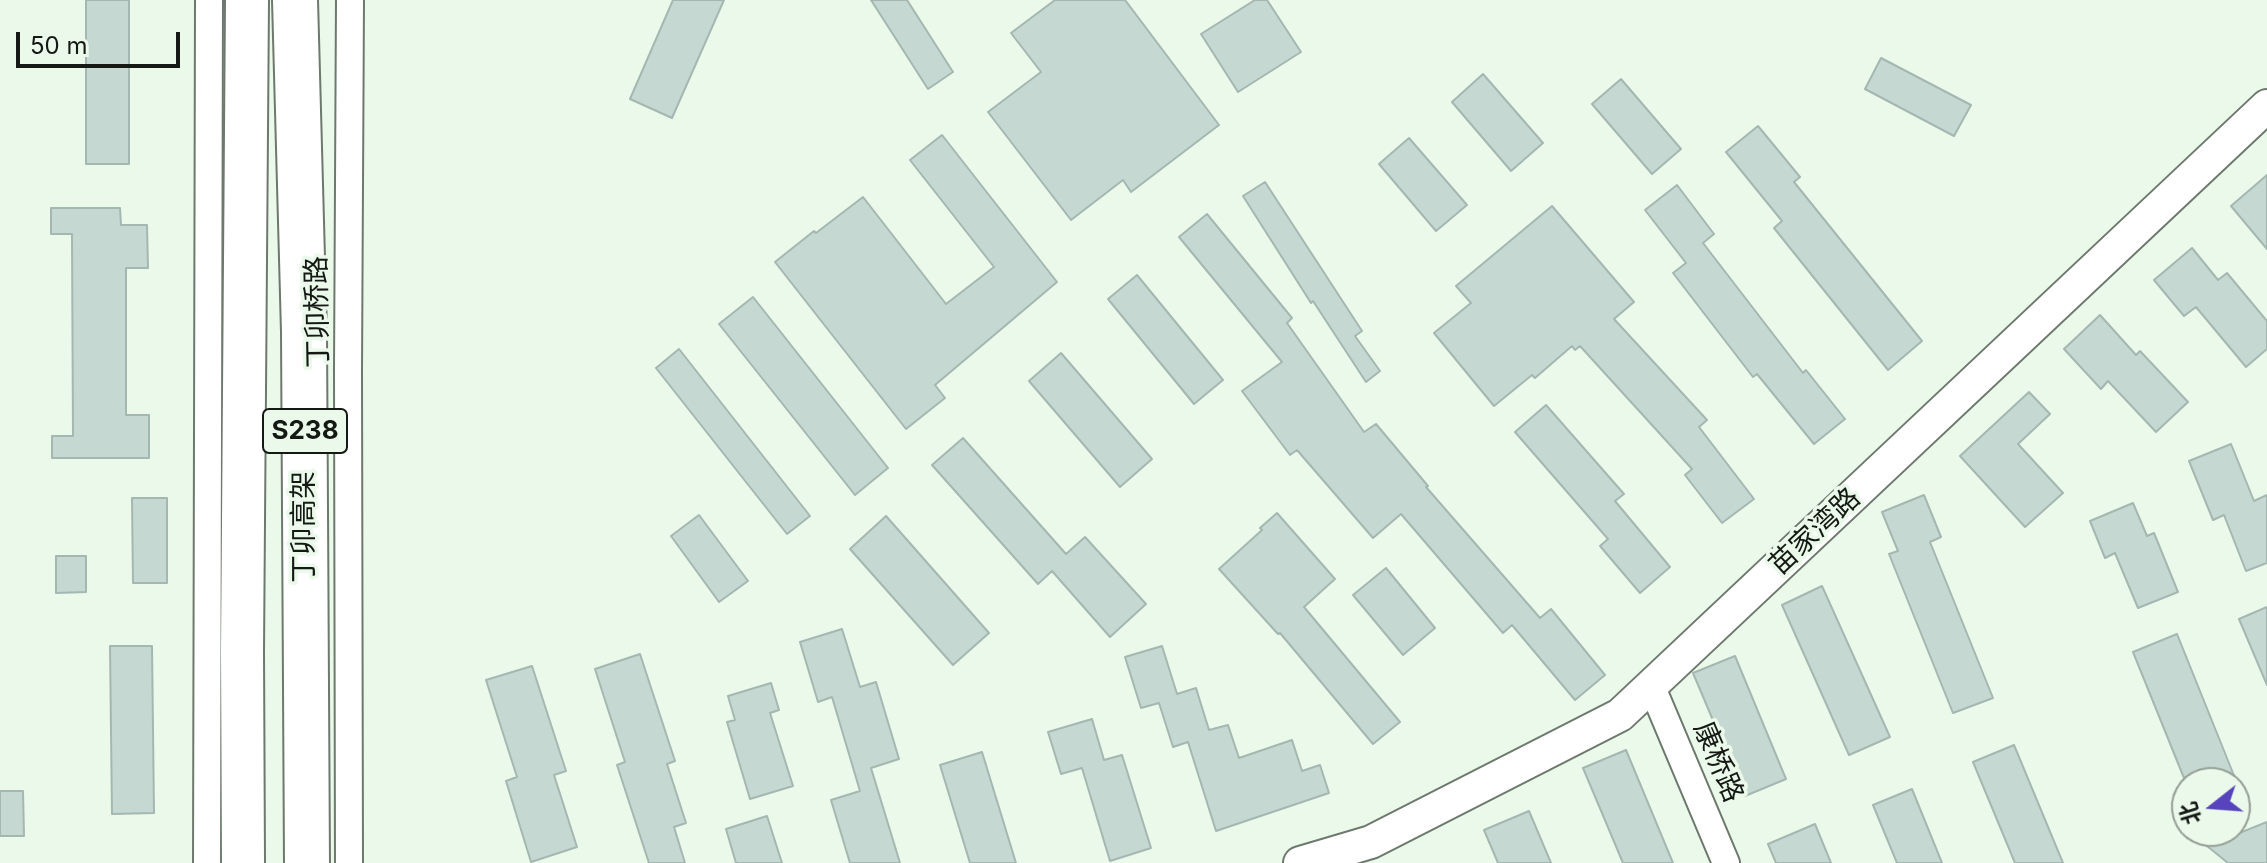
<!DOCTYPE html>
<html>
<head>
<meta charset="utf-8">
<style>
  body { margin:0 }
  #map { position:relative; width:2267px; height:863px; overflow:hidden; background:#ebf9eb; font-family:Inter,"Noto Sans SC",sans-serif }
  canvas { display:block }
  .north { position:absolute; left:2171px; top:767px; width:80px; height:80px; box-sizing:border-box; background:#ebf9eb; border:2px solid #959f95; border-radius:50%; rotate:253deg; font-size:22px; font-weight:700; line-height:32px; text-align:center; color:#151914 }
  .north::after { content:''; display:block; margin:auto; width:28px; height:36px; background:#5744bc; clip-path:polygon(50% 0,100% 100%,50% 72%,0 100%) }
  .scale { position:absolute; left:16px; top:32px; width:164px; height:36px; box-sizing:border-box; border:4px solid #151914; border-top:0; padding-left:10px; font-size:24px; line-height:28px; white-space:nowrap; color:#151914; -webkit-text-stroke:6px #ebf9eb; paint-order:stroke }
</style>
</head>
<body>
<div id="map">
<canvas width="2267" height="863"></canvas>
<div class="north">北</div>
<div class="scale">50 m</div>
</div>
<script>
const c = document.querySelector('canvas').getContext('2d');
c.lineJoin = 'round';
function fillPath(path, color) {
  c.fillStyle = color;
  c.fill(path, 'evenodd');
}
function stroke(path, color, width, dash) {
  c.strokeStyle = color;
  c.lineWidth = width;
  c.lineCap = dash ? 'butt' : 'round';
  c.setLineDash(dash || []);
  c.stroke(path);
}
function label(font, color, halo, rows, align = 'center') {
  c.font = font + ' Inter,"Noto Sans SC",sans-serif';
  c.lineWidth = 7;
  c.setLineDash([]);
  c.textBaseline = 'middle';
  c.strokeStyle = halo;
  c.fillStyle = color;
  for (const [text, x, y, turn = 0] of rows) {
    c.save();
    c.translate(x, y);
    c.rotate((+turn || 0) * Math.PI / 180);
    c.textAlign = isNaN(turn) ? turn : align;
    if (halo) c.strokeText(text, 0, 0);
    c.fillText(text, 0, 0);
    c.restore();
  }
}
const building = new Path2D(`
  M 86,0 L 129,0 L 129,164 L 86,164 Z
  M 673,0 L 724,0 L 672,118 L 630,99 Z
  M 871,0 L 907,0 L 953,72 L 928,89 Z
  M 1055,0 L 1125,0 L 1219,125 L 1131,192 L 1123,180 L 1071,220 L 988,112 L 1041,72 L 1011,33 Z
  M 1255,0 L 1267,0 L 1301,52 L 1238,92 L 1201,34 Z
  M 1881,58 L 1971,105 L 1954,136 L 1865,89 Z
  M 1483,74 L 1543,143 L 1511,171 L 1452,102 Z
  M 1621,79 L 1681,149 L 1652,174 L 1592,104 Z
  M 1758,126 L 1800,177 L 1794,182 L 1922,341 L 1888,370 L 1774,228 L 1782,221 L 1726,152 Z
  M 942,135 L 1057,282 L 935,385 L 945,398 L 906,429 L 775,262 L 814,231 L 816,233 L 863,197 L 946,304 L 994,267 L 910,160 Z
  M 1409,138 L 1467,205 L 1436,231 L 1379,164 Z
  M 2267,175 L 2267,249 L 2231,206 Z
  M 1265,182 L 1362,331 L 1355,336 L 1380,371 L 1366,382 L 1313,301 L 1311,303 L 1243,196 Z
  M 1677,185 L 1714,234 L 1703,243 L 1803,373 L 1806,370 L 1845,419 L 1814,444 L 1757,374 L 1753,377 L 1673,273 L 1686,263 L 1645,210 Z
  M 1552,206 L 1634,302 L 1614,319 L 1707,420 L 1699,427 L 1754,499 L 1722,523 L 1685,475 L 1692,469 L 1580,346 L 1575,350 L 1572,346 L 1535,378 L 1532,375 L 1494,406 L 1434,333 L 1471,303 L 1456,286 Z
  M 51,208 L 120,208 L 121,225 L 147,225 L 148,268 L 126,268 L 126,415 L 149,415 L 149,458 L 52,458 L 52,436 L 73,436 L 72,234 L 51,234 Z
  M 1207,214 L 1292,318 L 1287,323 L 1364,432 L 1376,424 L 1428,486 L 1426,487 L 1540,618 L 1551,609 L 1605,675 L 1575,700 L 1512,625 L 1503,633 L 1401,514 L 1373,538 L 1297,450 L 1290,455 L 1242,391 L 1282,362 L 1179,237 Z
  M 2192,248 L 2218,280 L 2227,273 L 2267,321 L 2267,349 L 2246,367 L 2196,307 L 2184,316 L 2154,280 Z
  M 1137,275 L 1223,380 L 1194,404 L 1108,299 Z
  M 753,297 L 888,468 L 855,495 L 719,324 Z
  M 2100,315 L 2136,355 L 2140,351 L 2188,402 L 2156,432 L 2108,381 L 2101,389 L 2064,349 Z
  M 679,349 L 810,516 L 787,534 L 656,368 Z
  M 1061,353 L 1152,459 L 1120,487 L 1029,381 Z
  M 2029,392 L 2050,414 L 2018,444 L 2063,493 L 2025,527 L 1960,456 Z
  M 1546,405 L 1624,494 L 1615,501 L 1670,567 L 1640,593 L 1600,546 L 1608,539 L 1515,432 Z
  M 963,438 L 1066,554 L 1085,537 L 1146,604 L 1110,637 L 1052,571 L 1038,584 L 932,465 Z
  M 2231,444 L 2254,501 L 2267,495 L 2267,563 L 2246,571 L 2224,515 L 2213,520 L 2189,461 Z
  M 1924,495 L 1941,537 L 1930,542 L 1993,698 L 1953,713 L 1889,554 L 1898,551 L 1882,512 Z
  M 132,498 L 167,498 L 167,583 L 133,583 Z
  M 2133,503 L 2147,536 L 2154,533 L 2178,592 L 2138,608 L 2115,553 L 2105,558 L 2090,521 Z
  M 1277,513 L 1335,579 L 1304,607 L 1400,722 L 1373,744 L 1280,633 L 1278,634 L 1219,569 L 1262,530 L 1260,528 Z
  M 699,515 L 748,581 L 719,602 L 671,536 Z
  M 886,516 L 989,633 L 953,665 L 850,549 Z
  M 56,556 L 86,556 L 86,592 L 56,593 Z
  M 1386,568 L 1435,628 L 1403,655 L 1353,595 Z
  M 1822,586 L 1890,737 L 1849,755 L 1782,605 Z
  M 2267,607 L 2267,685 L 2239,619 Z
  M 842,629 L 860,687 L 876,682 L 899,759 L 871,768 L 900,863 L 850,863 L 831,800 L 860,791 L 832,697 L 818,702 L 800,642 Z
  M 2177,634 L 2237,783 L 2186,783 L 2133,652 Z
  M 110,646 L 152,646 L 154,813 L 112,814 Z
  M 1162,646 L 1177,694 L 1196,688 L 1209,730 L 1228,725 L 1239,758 L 1292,740 L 1302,771 L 1320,765 L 1329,793 L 1216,831 L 1188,742 L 1173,747 L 1159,703 L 1141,708 L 1125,657 Z
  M 640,654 L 675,761 L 667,764 L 686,823 L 674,827 L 685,863 L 649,863 L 617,765 L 625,762 L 595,669 Z
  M 1735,656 L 1786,779 L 1745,796 L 1693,673 Z
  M 532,666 L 566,771 L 554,775 L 577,847 L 531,862 L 506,781 L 517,777 L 486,680 Z
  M 771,683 L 779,710 L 770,713 L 793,786 L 750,799 L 727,722 L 735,720 L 728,696 Z
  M 1092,719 L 1104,760 L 1122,755 L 1151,848 L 1110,861 L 1082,768 L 1061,774 L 1048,732 Z
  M 2014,745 L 2063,863 L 2015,863 L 1973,762 Z
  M 1626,750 L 1673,863 L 1623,863 L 1583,768 Z
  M 982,752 L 1016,863 L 970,863 L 940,765 Z
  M 1912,789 L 1942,863 L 1897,863 L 1873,805 Z
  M 0,791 L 23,791 L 24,836 L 0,836 Z
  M 1529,811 L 1551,863 L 1498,863 L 1484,830 Z
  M 767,816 L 782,863 L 736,863 L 726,829 Z
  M 2267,822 L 2267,863 L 2228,863 L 2207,846 Z
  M 1815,824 L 1831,863 L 1776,863 L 1768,844 Z`);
fillPath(building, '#c5d9d2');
stroke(building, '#a4b7b0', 2);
const minor = new Path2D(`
  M 1651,685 L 1726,863
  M 207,863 L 209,0
  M 349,863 L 348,370 L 350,0`);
const tertiary = new Path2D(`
  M 1300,863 L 1371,842 L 1620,715 L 2267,106`);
const primary = new Path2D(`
  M 243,863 L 242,651 L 247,0`);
const trunk = new Path2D(`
  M 295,0 L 304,332 L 307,863`);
stroke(minor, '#6d796d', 30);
stroke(tertiary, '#6d796d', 36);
stroke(primary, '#6d796d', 46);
stroke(trunk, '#6d796d', 48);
stroke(minor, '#fff', 26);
stroke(tertiary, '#fff', 32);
stroke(primary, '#fff', 42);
stroke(trunk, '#fff', 44);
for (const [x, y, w] of [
  [305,431,84]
]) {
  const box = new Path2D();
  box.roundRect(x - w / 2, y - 22, w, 44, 6);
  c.fillStyle = '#ebf9eb';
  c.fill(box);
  stroke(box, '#151914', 2);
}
label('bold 26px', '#151914', null, [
  ["S238",305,431]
]);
label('28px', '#151914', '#ebf9eb', [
  ["丁卯桥路",318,312,-91],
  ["丁卯高架",305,527,-90],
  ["苗家湾路",1815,532,-43],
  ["康桥路",1718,762,67]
]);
</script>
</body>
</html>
